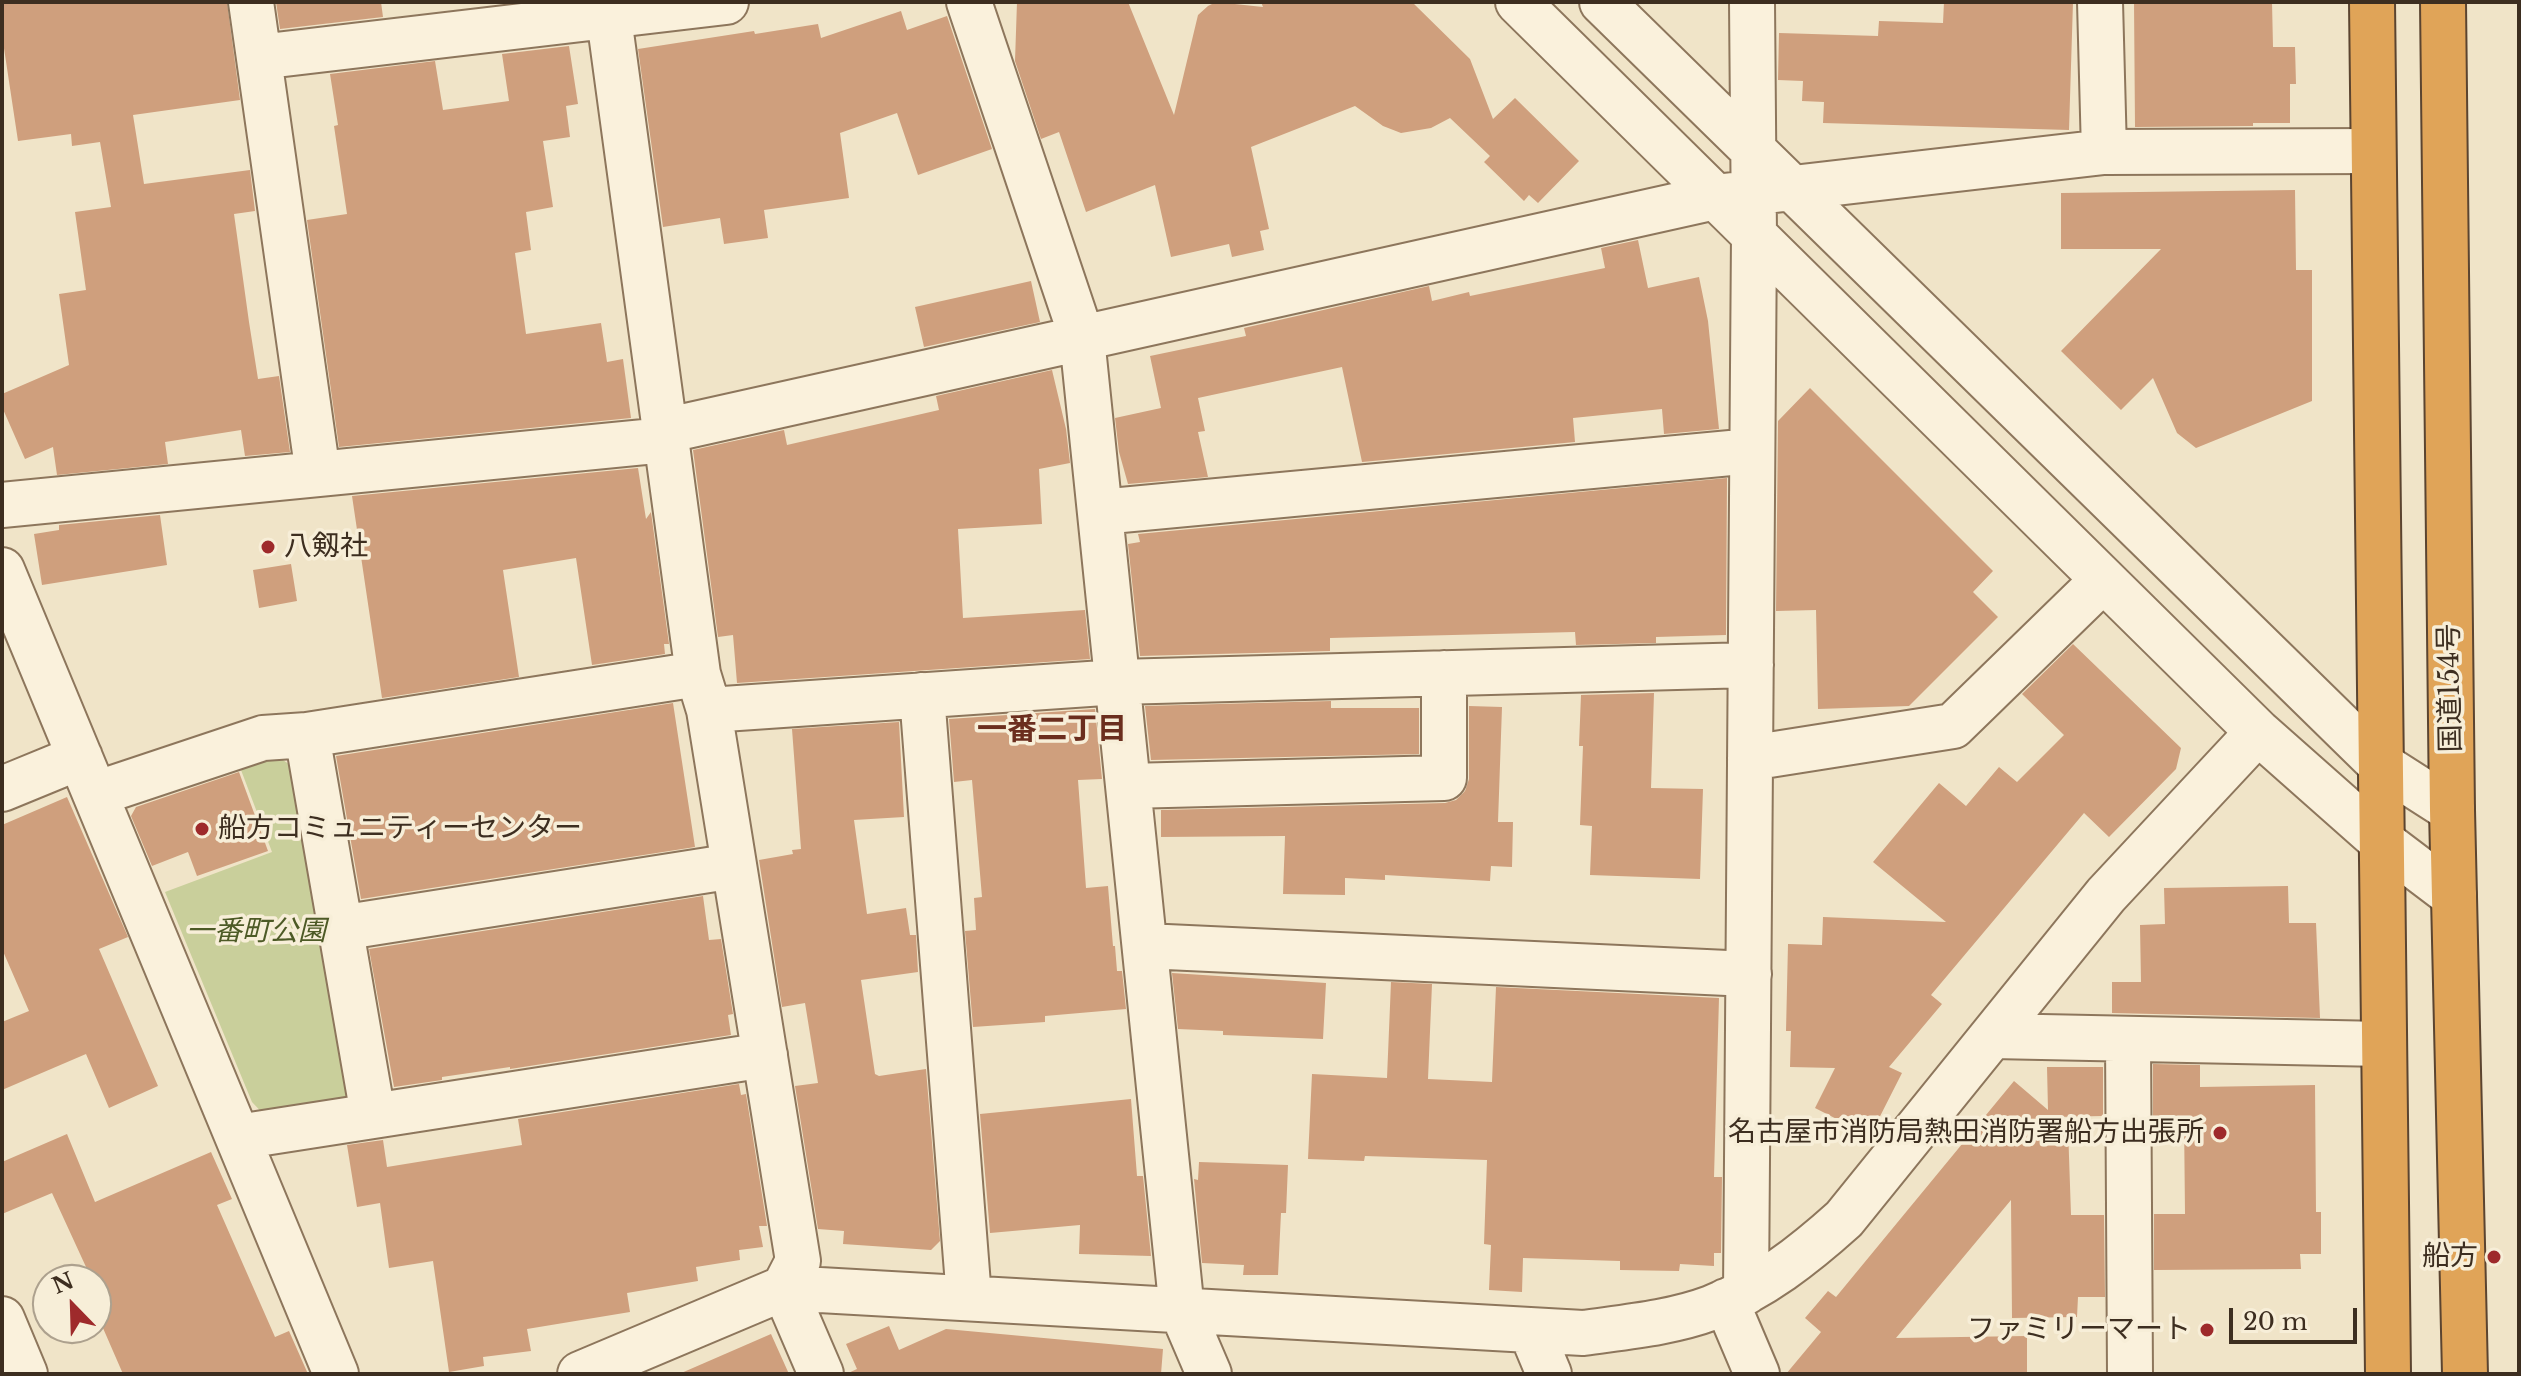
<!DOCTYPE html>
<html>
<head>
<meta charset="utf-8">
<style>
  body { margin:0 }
  #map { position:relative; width:2521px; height:1376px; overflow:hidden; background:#f0e4c8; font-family:"Libre Baskerville",serif }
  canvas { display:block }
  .frame { position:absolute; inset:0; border:4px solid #3d2e20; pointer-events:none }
  .north { position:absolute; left:32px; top:1264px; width:80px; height:80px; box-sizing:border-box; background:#f7eed8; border:2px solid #ada18e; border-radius:50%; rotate:337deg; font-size:22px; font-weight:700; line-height:32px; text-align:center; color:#3d2e20 }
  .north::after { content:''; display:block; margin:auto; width:28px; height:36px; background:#9e2a2b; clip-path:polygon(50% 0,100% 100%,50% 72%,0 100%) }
  .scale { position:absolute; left:2229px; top:1308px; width:128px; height:36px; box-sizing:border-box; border:4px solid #3d2e20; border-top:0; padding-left:10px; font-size:24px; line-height:28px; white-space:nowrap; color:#3d2e20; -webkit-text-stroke:6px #f7eed8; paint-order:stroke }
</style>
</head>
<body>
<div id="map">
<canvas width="2521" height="1376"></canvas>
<div class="frame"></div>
<div class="north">N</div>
<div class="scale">20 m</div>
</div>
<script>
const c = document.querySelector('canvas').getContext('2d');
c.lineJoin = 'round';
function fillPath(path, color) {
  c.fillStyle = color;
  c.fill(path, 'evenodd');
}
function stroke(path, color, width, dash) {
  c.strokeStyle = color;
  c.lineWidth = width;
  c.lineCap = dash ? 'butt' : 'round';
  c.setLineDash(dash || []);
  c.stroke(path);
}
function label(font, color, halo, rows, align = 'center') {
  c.font = font + ' "Libre Baskerville","Noto Sans JP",serif';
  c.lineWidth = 7;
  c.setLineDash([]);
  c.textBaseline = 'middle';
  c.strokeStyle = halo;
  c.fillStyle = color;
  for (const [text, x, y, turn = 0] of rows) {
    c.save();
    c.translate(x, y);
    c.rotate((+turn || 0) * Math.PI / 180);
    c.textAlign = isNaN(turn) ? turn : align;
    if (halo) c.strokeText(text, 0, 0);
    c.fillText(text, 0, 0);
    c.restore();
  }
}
fillPath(new Path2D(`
  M 269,751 L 298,770 L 355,1096 L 269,1120 L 252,1102 L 165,892 L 272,852 L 238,762 Z`), '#c9cf9b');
fillPath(new Path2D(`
  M 2,2 L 227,2 L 240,100 L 133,115 L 144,184 L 250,170 L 255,211 L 234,214 L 249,322 L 258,379 L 279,376 L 290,452 L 245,456 L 241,430 L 165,442 L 168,464 L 57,475 L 53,447 L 25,459 L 2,407 L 2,394 L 69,365 L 59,294 L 86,290 L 75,212 L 111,207 L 100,142 L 72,146 L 71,134 L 18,141 L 2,35 Z
  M 276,2 L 381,2 L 383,17 L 280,29 Z
  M 1017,2 L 1128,2 L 1174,115 L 1198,15 L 1208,6 L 1216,2 L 1263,7 L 1261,2 L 1412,2 L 1470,59 L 1493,119 L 1515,98 L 1579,161 L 1538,203 L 1529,195 L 1524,201 L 1484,162 L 1490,156 L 1450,118 L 1431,128 L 1401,133 L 1383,126 L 1355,106 L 1251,147 L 1269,229 L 1260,231 L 1264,250 L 1232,257 L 1229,244 L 1171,257 L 1155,185 L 1086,212 L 1059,132 L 1041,139 L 1015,61 Z
  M 1944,2 L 2073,2 L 2069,130 L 1823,123 L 1824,102 L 1802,101 L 1803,81 L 1778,80 L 1779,33 L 1878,36 L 1879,21 L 1943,23 Z
  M 2134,2 L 2272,2 L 2273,47 L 2295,47 L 2296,84 L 2290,84 L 2290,123 L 2253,123 L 2253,126 L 2135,127 Z
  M 901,11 L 907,30 L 947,16 L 992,149 L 918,175 L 897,113 L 840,133 L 849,198 L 764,210 L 768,238 L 724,244 L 720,218 L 663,227 L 638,49 L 754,31 L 755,34 L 818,24 L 821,38 Z
  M 569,46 L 578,104 L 566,106 L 570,137 L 543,141 L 553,207 L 526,212 L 531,250 L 515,253 L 526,334 L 601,323 L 607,362 L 623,359 L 631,418 L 339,447 L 307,220 L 347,214 L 334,126 L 338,125 L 330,74 L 435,61 L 443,110 L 509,101 L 502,54 Z
  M 2295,190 L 2296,270 L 2312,270 L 2312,401 L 2196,448 L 2177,433 L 2153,378 L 2121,410 L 2061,351 L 2161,249 L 2061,249 L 2061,193 Z
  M 1638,240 L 1648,288 L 1699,277 L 1708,321 L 1719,429 L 1664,434 L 1662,409 L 1573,418 L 1575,442 L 1362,462 L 1342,367 L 1198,398 L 1205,431 L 1198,432 L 1208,477 L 1128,484 L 1119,452 L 1115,418 L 1161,408 L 1150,356 L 1246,336 L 1244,328 L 1429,286 L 1432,301 L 1469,292 L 1470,296 L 1605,268 L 1601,248 Z
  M 1031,281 L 1040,322 L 924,347 L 915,307 Z
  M 1052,370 L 1066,429 L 1070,463 L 1039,469 L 1042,524 L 958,529 L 963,618 L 1085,610 L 1090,659 L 737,683 L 733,635 L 718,637 L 693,450 L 784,430 L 787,445 L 939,410 L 936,396 Z
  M 1810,388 L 1993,571 L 1973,592 L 1998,617 L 1909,706 L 1818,709 L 1816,610 L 1776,611 L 1778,421 Z
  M 638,468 L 646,519 L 651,512 L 669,644 L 664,644 L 665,654 L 592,665 L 576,558 L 503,570 L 519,677 L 382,698 L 352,496 Z
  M 1727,478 L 1726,635 L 1656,637 L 1656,643 L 1576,645 L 1575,632 L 1330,638 L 1330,651 L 1140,656 L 1128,544 L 1140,542 L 1138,534 Z
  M 160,515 L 167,565 L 42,585 L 34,534 L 59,530 L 59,525 Z
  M 291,564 L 297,601 L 259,608 L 253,570 Z
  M 2073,644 L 2181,748 L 2176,769 L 2109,837 L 2084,813 L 1931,995 L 1942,1004 L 1889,1067 L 1902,1073 L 1870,1136 L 1815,1108 L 1835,1068 L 1790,1067 L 1791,1031 L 1786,1031 L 1788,944 L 1822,945 L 1823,917 L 1946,922 L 1873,862 L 1939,783 L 1966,806 L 1999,767 L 2017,782 L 2064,735 L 2022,694 Z
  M 1654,693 L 1651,788 L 1703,789 L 1700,879 L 1590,875 L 1592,826 L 1580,825 L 1583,746 L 1579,746 L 1581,695 Z
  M 1331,701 L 1331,708 L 1419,708 L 1419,754 L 1151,760 L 1145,706 Z
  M 673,703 L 695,847 L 361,899 L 336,756 Z
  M 1469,706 L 1502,707 L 1498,822 L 1513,822 L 1512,867 L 1491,866 L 1490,881 L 1385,875 L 1385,880 L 1345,878 L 1345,895 L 1283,894 L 1285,836 L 1161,837 L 1161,810 L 1445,803 L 1456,800 L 1465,791 L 1469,779 Z
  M 1095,709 L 1102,779 L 1078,780 L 1086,888 L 1108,886 L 1113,946 L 1115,946 L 1117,971 L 1122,971 L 1126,1009 L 1045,1016 L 1045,1022 L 973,1027 L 965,931 L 976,930 L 974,898 L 982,897 L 972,780 L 954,782 L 949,719 Z
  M 899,722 L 904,817 L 854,820 L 867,914 L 906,908 L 910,935 L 916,935 L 918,972 L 861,980 L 875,1074 L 879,1076 L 926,1069 L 940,1241 L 931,1250 L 843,1244 L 844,1231 L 818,1229 L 795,1086 L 818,1083 L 805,1003 L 782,1007 L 759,860 L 793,854 L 792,850 L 801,849 L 792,729 Z
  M 239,772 L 268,851 L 197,876 L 188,852 L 152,866 L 131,816 L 136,807 Z
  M 67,797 L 128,937 L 99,949 L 158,1086 L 109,1108 L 86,1054 L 2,1090 L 2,1022 L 29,1011 L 2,949 L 2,825 Z
  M 2288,886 L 2289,923 L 2316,923 L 2320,1018 L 2112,1013 L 2112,982 L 2141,982 L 2140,925 L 2165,924 L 2164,888 Z
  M 703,896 L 709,940 L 721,939 L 733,1014 L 728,1015 L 731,1035 L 510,1069 L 510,1067 L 442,1077 L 442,1080 L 394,1087 L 369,949 Z
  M 1172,973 L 1326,983 L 1323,1039 L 1223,1035 L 1223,1031 L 1178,1029 Z
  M 1391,982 L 1432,984 L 1428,1079 L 1492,1082 L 1496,987 L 1719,998 L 1714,1177 L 1722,1177 L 1721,1253 L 1714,1253 L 1714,1266 L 1680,1264 L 1679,1271 L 1620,1270 L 1620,1261 L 1523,1258 L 1522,1292 L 1489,1290 L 1491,1245 L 1484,1244 L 1487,1160 L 1365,1156 L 1364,1161 L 1308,1159 L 1312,1074 L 1387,1078 Z
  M 2153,1064 L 2200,1065 L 2200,1087 L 2315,1085 L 2316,1212 L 2321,1212 L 2321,1254 L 2300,1254 L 2301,1269 L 2154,1270 L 2154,1214 L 2185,1214 L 2184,1117 L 2153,1118 Z
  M 2047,1067 L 2103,1067 L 2103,1116 L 2056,1117 L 2068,1127 L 2071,1215 L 2104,1215 L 2105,1297 L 2078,1297 L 2077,1317 L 2012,1318 L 2011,1200 L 1896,1338 L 2027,1336 L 2027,1374 L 1786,1374 L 1821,1332 L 1805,1318 L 1828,1291 L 1836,1297 L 2014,1081 L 2048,1110 Z
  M 739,1084 L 741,1095 L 746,1094 L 767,1226 L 759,1226 L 763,1247 L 739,1250 L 740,1260 L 696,1267 L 698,1281 L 627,1293 L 630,1312 L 527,1329 L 531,1351 L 483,1357 L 484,1366 L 449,1372 L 433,1261 L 389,1268 L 380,1203 L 357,1207 L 347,1145 L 383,1140 L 387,1167 L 522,1145 L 518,1119 Z
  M 1131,1099 L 1137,1176 L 1143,1176 L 1151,1256 L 1079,1254 L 1080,1225 L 990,1233 L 980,1114 Z
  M 67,1134 L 95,1202 L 211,1152 L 232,1199 L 217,1205 L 275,1337 L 289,1331 L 308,1374 L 123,1374 L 96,1312 L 96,1280 L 92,1280 L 52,1193 L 2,1214 L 2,1162 Z
  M 1199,1162 L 1288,1165 L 1286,1213 L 1281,1213 L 1278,1275 L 1243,1275 L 1244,1265 L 1202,1263 L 1194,1179 L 1198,1180 Z
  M 889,1326 L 899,1350 L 946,1329 L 1163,1349 L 1161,1374 L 846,1374 L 857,1369 L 846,1344 Z
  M 771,1334 L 789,1374 L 679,1374 Z`), '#cf9f7d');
const minor = new Path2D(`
  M 251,2 L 318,474
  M 969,2 L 1082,338 L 1182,1311 L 1209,1374
  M 1518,2 L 2258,732 L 2380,840 L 2454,896
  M 1602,2 L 2380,764 L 2452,810
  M 2100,2 L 2104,152
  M 609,18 L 698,674 L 709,710 L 798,1261 L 784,1288 L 821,1374
  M 259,57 L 726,2
  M 664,431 L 1715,197 L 2104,152 L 2373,151
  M 2,505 L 665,440
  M 1100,512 L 1752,451
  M 2,570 L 336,1374
  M 922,695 L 969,1298
  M 709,710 L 1118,682 L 1751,665
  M 307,735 L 373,1115
  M 1750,758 L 1953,726 L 2103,580
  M 1128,786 L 1444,778 L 1444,673
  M 2,789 L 80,757
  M 95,794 L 263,738 L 307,735 L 698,674
  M 340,928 L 734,866
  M 1145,946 L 1749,974
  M 1993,1036 L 2383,1044
  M 2128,1039 L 2130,1374
  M 238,1137 L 765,1055
  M 1746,1292 L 1754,235 L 1752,2
  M 1726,1301 L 1757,1374
  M 2,1319 L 25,1374
  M 1531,1331 L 1549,1374
  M 580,1374 L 784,1288 L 1583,1333 C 1625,1327 1671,1323 1711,1308 C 1762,1288 1804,1255 1844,1219 L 2106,895 L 2258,732`);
const highway = new Path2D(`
  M 2372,2 L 2388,1374
  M 2443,2 L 2452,810 L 2465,1374`);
stroke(minor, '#8d765c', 48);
stroke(highway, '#5b4430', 48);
stroke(minor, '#faf1dc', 44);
stroke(highway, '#e0a458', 44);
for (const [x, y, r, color] of [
  [268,547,8,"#9e2a2b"],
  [202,829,8,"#9e2a2b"],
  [2220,1133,8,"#9e2a2b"],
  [2494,1257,8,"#9e2a2b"],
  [2207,1330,8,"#9e2a2b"]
]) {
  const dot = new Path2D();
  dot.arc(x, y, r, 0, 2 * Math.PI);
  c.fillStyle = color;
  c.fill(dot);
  stroke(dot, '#f7eed8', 3);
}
label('28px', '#3d2e20', '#f7eed8', [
  ["八剱社",284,547,"left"],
  ["船方コミュニティーセンター",218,829,"left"],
  ["名古屋市消防局熱田消防署船方出張所",2204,1133],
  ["船方",2478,1257],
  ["ファミリーマート",2191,1330]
], 'right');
label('28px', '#3d2e20', '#f7eed8', [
  ["国道154号",2451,688,-91]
]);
label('italic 28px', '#4d5a26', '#f7eed8', [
  ["一番町公園",256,932]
]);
label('bold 30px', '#6b2e1e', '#f7eed8', [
  ["一番二丁目",1052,731]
]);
</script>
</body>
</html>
